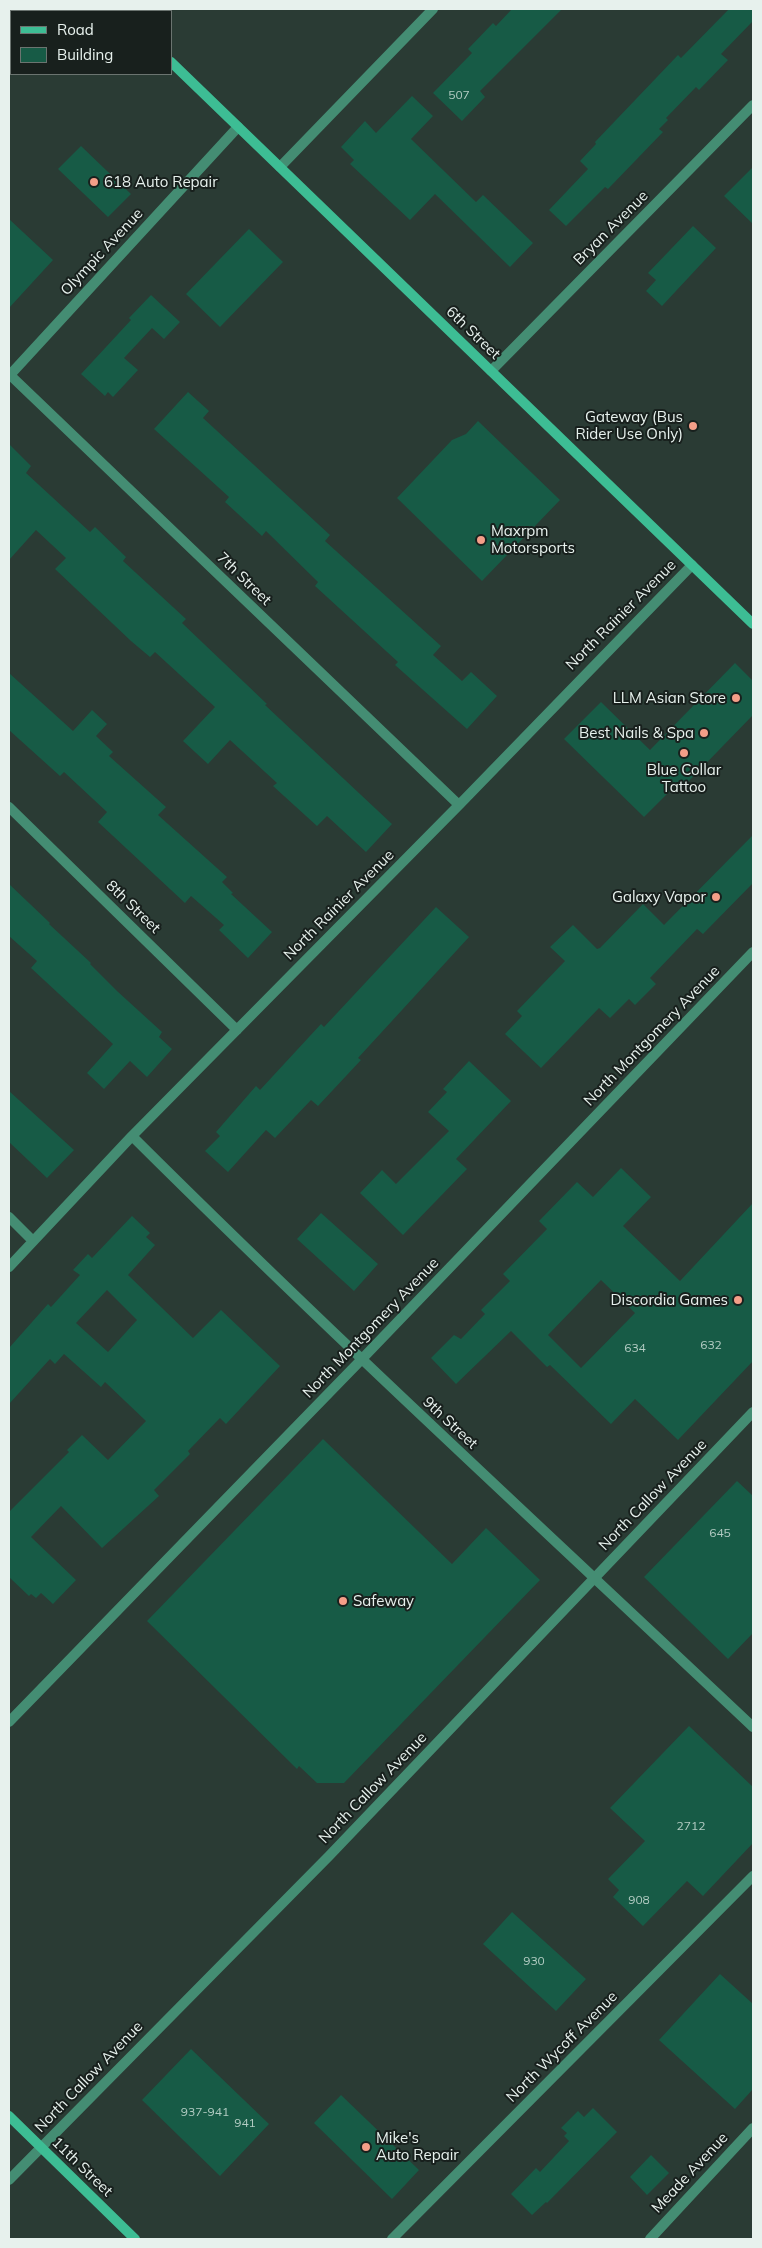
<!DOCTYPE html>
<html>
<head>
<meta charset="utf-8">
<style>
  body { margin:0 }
  #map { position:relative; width:762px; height:2248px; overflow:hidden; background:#2a3b34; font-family:Mulish,sans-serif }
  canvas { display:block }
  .frame { position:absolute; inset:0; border:10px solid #e7f1ed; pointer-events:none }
  .legend { position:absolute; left:10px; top:10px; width:162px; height:65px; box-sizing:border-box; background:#18201d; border:1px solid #6b7470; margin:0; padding:6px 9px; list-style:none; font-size:15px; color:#e7f1ed }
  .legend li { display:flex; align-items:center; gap:10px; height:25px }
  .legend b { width:25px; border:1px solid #6b7470 }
</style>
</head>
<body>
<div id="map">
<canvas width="762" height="2248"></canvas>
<div class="frame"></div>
<ul class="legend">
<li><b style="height:6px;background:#3dbd94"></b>Road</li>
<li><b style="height:14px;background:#175b46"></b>Building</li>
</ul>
</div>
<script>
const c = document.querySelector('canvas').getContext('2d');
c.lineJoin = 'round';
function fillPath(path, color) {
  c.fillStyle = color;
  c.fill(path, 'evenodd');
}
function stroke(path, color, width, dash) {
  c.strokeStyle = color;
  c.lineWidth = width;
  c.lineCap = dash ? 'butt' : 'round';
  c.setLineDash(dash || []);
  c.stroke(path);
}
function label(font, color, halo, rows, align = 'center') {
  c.font = font + ' Mulish,sans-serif';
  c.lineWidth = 4;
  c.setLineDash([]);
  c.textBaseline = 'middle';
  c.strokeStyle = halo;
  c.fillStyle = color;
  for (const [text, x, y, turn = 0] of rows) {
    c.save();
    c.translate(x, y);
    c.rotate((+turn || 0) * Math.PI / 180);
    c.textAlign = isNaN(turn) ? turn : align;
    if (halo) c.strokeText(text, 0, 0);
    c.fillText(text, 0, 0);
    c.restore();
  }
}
fillPath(new Path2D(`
  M 512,9 L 562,9 L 480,91 L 485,97 L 462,121 L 433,93 L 472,53 L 468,49 L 493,23 L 496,26 Z
  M 729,9 L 753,9 L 753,21 L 721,54 L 728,60 L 699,90 L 696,87 L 666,118 L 668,120 L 659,129 L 663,132 L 608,189 L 605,187 L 566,226 L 549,210 L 588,169 L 580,161 L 596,144 L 595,142 L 678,55 L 681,58 Z
  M 412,96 L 433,116 L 411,139 L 476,202 L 483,195 L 533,243 L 510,267 L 435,194 L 410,220 L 350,164 L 354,160 L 341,147 L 365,121 L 376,133 Z
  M 81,146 L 131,194 L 108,217 L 58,169 Z
  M 753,167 L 753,224 L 724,196 Z
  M 9,219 L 53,260 L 9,308 Z
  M 693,226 L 716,248 L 662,306 L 646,291 L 656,280 L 648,273 Z
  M 249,229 L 283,262 L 220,327 L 186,294 Z
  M 151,295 L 180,322 L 164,339 L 152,328 L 124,358 L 138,370 L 113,397 L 108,392 L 105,396 L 81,374 L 131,320 L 129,318 Z
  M 188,392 L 209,411 L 203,418 L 330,535 L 325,541 L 441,646 L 433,655 L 462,681 L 471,672 L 497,696 L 467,729 L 395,665 L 398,662 L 315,586 L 318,582 L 266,531 L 262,536 L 225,502 L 229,497 L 154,429 Z
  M 478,421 L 560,500 L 482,581 L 397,498 L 452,440 L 466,434 Z
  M 9,444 L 31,466 L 26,473 L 90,532 L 95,527 L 126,557 L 123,561 L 186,619 L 182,623 L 267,704 L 265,705 L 392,824 L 366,852 L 327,816 L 317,826 L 273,786 L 277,783 L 230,740 L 208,764 L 183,741 L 215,707 L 155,652 L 150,657 L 131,641 L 55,569 L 66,558 L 36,530 L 9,560 Z
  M 735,663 L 753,681 L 753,715 L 685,785 L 680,781 L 644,817 L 564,739 L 601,702 L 650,750 Z
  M 9,673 L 73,731 L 92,710 L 107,724 L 96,736 L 113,752 L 109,756 L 166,807 L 158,815 L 227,877 L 222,882 L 233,893 L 231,894 L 272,932 L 248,958 L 219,930 L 224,925 L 191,896 L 185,903 L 98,822 L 107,812 L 64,772 L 60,776 L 9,730 Z
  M 753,835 L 753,883 L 703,934 L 697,929 L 650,978 L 656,984 L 635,1005 L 629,999 L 610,1018 L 599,1008 L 541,1068 L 505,1034 L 522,1016 L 517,1011 L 565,961 L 550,947 L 573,925 L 597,949 L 600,948 L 643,904 L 664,925 Z
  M 9,884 L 50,923 L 49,924 L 91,963 L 90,964 L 117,991 L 162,1032 L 159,1037 L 172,1049 L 147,1077 L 130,1061 L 104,1089 L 87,1073 L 113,1044 L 31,968 L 37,961 L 9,936 Z
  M 436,907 L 469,937 L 358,1058 L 361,1060 L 318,1106 L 311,1100 L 275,1138 L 266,1130 L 228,1172 L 205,1151 L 220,1136 L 216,1132 L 256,1086 L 260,1090 L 321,1024 L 324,1027 Z
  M 469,1061 L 511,1101 L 456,1159 L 467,1169 L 403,1235 L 360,1193 L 382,1170 L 396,1184 L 449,1131 L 428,1112 L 447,1092 L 443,1089 Z
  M 9,1091 L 74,1150 L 47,1178 L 9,1142 Z
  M 621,1168 L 651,1197 L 623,1226 L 680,1281 L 753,1203 L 753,1361 L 678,1440 L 635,1399 L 611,1424 L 550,1365 L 547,1367 L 511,1331 L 456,1384 L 431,1358 L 454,1335 L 461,1339 L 485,1314 L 481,1310 L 510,1281 L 503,1274 L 547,1229 L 539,1221 L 577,1182 L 593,1197 ZM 601,1280 L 635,1313 L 581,1368 L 548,1335 Z
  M 321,1213 L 378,1264 L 354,1291 L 297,1239 Z
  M 132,1216 L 150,1233 L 146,1237 L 155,1245 L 128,1275 L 193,1338 L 221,1310 L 280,1366 L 226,1424 L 220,1418 L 188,1451 L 190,1454 L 154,1490 L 159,1496 L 102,1548 L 61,1506 L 31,1537 L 76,1580 L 53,1604 L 41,1593 L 36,1598 L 31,1594 L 29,1596 L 9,1577 L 9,1512 L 69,1452 L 67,1450 L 82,1435 L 108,1460 L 146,1421 L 105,1382 L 101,1387 L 64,1354 L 55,1364 L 50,1359 L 9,1404 L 9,1348 L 48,1304 L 51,1307 L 80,1275 L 73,1270 L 88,1254 L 92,1258 ZM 107,1290 L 137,1320 L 108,1352 L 76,1323 Z
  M 323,1439 L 452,1564 L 486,1528 L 540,1580 L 344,1783 L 317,1783 L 299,1766 L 297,1769 L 147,1621 Z
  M 737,1481 L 753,1496 L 753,1633 L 728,1659 L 644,1577 Z
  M 689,1726 L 753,1787 L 753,1843 L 703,1896 L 687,1881 L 643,1926 L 613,1897 L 619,1890 L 608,1879 L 645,1841 L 610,1808 Z
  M 512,1912 L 586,1979 L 556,2011 L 483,1944 Z
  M 720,1974 L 753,2004 L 753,2089 L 735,2109 L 659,2040 Z
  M 191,2049 L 269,2124 L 220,2176 L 142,2100 Z
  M 341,2095 L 419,2170 L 392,2199 L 314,2123 Z
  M 593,2108 L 617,2132 L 547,2203 L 546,2202 L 532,2215 L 511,2194 L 536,2168 L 540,2172 L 569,2141 L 564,2136 L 567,2133 L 561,2128 L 578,2111 L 584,2117 Z
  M 651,2155 L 669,2173 L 647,2195 L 630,2177 Z`), '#175b46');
stroke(new Path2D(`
  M 280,167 L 433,9
  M 491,371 L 753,105
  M 9,374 L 459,805
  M 9,376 L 238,127
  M 9,807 L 237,1030
  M 132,1136 C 335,1338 545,1531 753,1727
  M 9,1217 L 33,1241
  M 9,1267 L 132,1136 L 459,805 L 692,565
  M 9,1722 L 361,1360 L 753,952
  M 392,2239 L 753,1876
  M 650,2239 L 753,2128`), '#448d73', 10);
stroke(new Path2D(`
  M 9,2180 L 329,1856 L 753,1412`), '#448d73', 10);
stroke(new Path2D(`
  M 117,9 L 119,11
  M 171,62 L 753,624
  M 9,2116 L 135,2239`), '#3dbd94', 10);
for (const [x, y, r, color] of [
  [94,182,5,"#f49e88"],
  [693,426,5,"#f49e88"],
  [481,540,5,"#f49e88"],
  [736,698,5,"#f49e88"],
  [704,733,5,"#f49e88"],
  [684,753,5,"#f49e88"],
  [716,897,5,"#f49e88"],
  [738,1300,5,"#f49e88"],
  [343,1601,5,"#f49e88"],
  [366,2147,5,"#f49e88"]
]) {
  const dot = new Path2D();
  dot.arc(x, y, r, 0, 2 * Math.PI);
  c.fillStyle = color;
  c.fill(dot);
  stroke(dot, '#18201d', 2);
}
label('12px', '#b3ccc3', null, [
  ["507",459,95],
  ["632",711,1345],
  ["634",635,1348],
  ["645",720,1533],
  ["2712",691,1826],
  ["908",639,1900],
  ["930",534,1961],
  ["937-941",205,2112],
  ["941",245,2123]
]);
label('15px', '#e7f1ed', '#18201d', [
  ["618 Auto Repair",104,182,"left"],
  ["Gateway (Bus",683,417],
  ["Rider Use Only)",683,434],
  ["Maxrpm",491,531,"left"],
  ["Motorsports",491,548,"left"],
  ["LLM Asian Store",726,698],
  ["Best Nails & Spa",694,733],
  ["Blue Collar",684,770,"center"],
  ["Tattoo",684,787,"center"],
  ["Galaxy Vapor",706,897],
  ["Discordia Games",728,1300],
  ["Safeway",353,1601,"left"],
  ["Mike's",376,2138,"left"],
  ["Auto Repair",376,2155,"left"]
], 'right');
label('15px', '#e7f1ed', '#18201d', [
  ["Bryan Avenue",611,228,-45],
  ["Olympic Avenue",102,252,-47],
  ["6th Street",473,333,44],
  ["7th Street",244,579,44],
  ["North Rainier Avenue",621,615,-45],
  ["North Rainier Avenue",339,905,-45],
  ["8th Street",133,907,44],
  ["North Montgomery Avenue",652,1036,-46],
  ["North Montgomery Avenue",371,1328,-46],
  ["9th Street",450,1423,43],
  ["North Callow Avenue",653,1495,-46],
  ["North Callow Avenue",373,1788,-46],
  ["North Wycoff Avenue",562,2047,-45],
  ["North Callow Avenue",89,2077,-46],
  ["11th Street",82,2167,44],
  ["Meade Avenue",690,2173,-47]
]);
</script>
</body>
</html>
